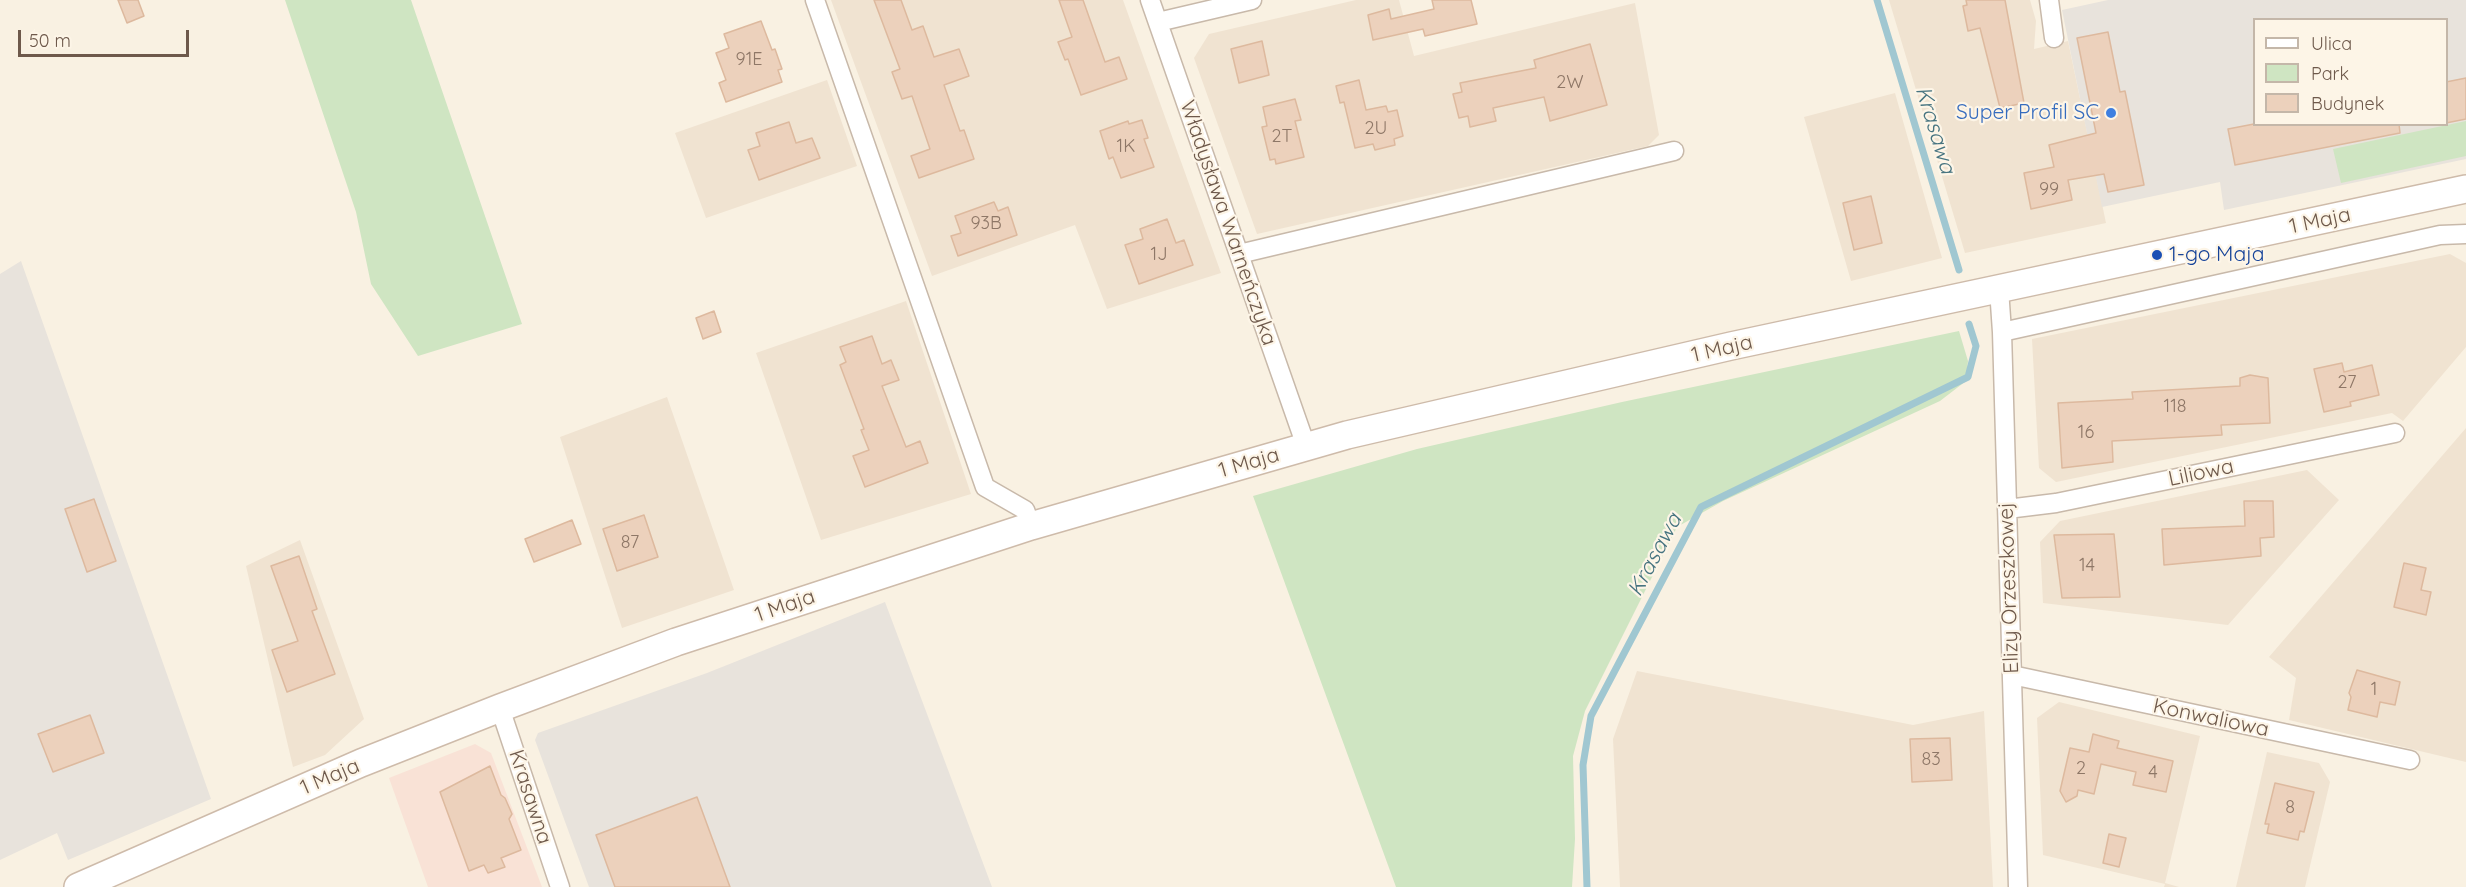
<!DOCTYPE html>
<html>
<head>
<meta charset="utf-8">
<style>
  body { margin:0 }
  #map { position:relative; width:2466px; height:887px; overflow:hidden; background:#f9f1e2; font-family:Quicksand,sans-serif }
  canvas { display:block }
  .legend { position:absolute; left:2253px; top:18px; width:195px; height:108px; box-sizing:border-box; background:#fdf5e7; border:2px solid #c4b7a9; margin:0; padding:8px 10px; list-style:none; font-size:18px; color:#6e594b }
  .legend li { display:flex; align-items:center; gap:12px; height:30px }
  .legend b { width:30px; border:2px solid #c4b7a9 }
  .scale { position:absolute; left:18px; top:30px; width:171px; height:27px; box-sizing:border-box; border:3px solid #6e594b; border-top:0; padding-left:8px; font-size:18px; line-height:21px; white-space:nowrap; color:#6e594b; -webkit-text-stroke:4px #fdf5e7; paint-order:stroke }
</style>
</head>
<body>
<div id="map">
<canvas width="2466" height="887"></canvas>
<ul class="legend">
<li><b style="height:8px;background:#fff"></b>Ulica</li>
<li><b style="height:16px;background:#cfe5c2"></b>Park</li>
<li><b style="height:16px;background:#ecd1bc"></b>Budynek</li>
</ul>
<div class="scale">50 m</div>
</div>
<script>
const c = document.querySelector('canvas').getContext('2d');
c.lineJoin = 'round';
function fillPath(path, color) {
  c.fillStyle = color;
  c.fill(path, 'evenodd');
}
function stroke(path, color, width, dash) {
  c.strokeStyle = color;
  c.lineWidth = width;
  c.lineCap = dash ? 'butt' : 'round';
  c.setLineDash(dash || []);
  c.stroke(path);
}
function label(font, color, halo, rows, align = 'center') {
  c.font = font + ' Quicksand,sans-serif';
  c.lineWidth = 4.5;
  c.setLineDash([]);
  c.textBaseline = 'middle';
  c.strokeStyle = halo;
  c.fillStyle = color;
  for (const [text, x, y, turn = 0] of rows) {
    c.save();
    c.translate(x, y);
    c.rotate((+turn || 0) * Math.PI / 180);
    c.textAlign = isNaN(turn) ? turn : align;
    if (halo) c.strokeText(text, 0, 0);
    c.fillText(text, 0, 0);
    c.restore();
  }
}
fillPath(new Path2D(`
  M 831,0 L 1123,0 L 1221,273 L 1107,309 L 1075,225 L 932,276 Z
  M 1356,0 L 1399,0 L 1414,56 L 1635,3 L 1659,135 L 1648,146 L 1257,234 L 1194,58 L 1209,34 Z
  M 1889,0 L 2030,0 L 2036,21 L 2034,49 L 2068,41 L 2106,223 L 1965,253 Z
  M 827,80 L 857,166 L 706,218 L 675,133 Z
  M 1895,93 L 1942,258 L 1851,281 L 1804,117 Z
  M 2450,254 L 2466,263 L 2466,347 L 2403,421 L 2392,413 L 2056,482 L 2039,468 L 2032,339 Z
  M 906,301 L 971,494 L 821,540 L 756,353 Z
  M 667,397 L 734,590 L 622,628 L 560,437 Z
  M 2466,428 L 2466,762 L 2289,720 L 2296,678 L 2269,657 Z
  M 2307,470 L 2339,500 L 2228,625 L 2043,603 L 2040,542 L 2060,521 Z
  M 300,540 L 364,719 L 325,755 L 293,767 L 246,566 Z
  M 1637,671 L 1913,725 L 1984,711 L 1993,887 L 1620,887 L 1613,739 Z
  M 2059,702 L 2200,736 L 2165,883 L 2179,887 L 2164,887 L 2165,884 L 2043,855 L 2037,718 Z
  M 2267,752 L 2319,763 L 2330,782 L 2305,887 L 2236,887 Z`), '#f0e3d1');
fillPath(new Path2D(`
  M 475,744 L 491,753 L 542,887 L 428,887 L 389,778 Z`), '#f9e2d6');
fillPath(new Path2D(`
  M 2108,0 L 2466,0 L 2466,159 L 2224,210 L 2220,182 L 2102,207 L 2062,10 ZM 2254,20 L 2446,20 L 2446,124 L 2254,124 Z
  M 21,261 L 211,799 L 68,860 L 57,833 L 0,860 L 0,274 Z
  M 885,602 L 992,887 L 589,887 L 535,740 L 538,733 L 707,673 Z`), '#e8e3dc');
fillPath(new Path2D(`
  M 285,0 L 411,0 L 522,324 L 418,356 L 371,284 L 356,212 Z
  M 2466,121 L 2466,156 L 2341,183 L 2333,149 Z
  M 1959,331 L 1968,361 L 1966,381 L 1940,401 L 1723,501 L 1677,527 L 1585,711 L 1573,756 L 1575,839 L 1572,887 L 1396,887 L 1253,496 L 1417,449 L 1622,402 Z`), '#cfe5c2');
stroke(new Path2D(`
  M 1877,0 L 1959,270
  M 1587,887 L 1583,765 L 1591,716 L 1701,507 L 1968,377 L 1976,346 L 1969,324`), '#a0c7d1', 7);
const building = new Path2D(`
  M 118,0 L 138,0 L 144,16 L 127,23 Z
  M 874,0 L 901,0 L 912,30 L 923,26 L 934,57 L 959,49 L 969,76 L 944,85 L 960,131 L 964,130 L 974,159 L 919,178 L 911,156 L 930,149 L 912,96 L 902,99 L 892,72 L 900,69 Z
  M 1059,0 L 1083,0 L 1105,62 L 1119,57 L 1127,79 L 1081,95 L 1068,59 L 1065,60 L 1058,42 L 1072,37 Z
  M 1432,0 L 1471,0 L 1477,24 L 1425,36 L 1423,29 L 1373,40 L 1368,15 L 1389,9 L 1391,19 L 1434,9 Z
  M 1966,0 L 2005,0 L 2024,103 L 2000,108 L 1980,28 L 1968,31 L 1963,6 L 1967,5 Z
  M 761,21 L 772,50 L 775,49 L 782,69 L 778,70 L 782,82 L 726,102 L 719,83 L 726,80 L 716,53 L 729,48 L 724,34 Z
  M 2108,32 L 2120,92 L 2125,91 L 2144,185 L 2108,192 L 2104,174 L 2068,180 L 2072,200 L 2031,209 L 2024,173 L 2054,167 L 2049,145 L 2096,133 L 2077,38 Z
  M 1262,41 L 1269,75 L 1239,83 L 1231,49 Z
  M 1590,44 L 1607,105 L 1550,121 L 1544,97 L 1493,108 L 1496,121 L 1470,127 L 1468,116 L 1459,118 L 1453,94 L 1462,92 L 1460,83 L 1536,68 L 1534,60 Z
  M 2466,78 L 2466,119 L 2446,123 L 2446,82 Z
  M 1359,80 L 1366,110 L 1386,106 L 1388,112 L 1397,110 L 1403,136 L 1394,139 L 1395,145 L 1375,150 L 1373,144 L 1355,148 L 1344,102 L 1340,103 L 1336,86 Z
  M 1295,99 L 1301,120 L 1295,121 L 1304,157 L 1276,164 L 1275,159 L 1270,160 L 1262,127 L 1267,126 L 1263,107 Z
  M 1142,120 L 1148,138 L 1144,139 L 1154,167 L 1121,178 L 1113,157 L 1109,159 L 1100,131 L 1128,121 L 1129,124 Z
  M 789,122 L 796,143 L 812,138 L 820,158 L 759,180 L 748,150 L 760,146 L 756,133 Z
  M 2254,124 L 2399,124 L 2400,133 L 2235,165 L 2228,129 Z
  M 1871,196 L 1882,243 L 1854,250 L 1843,203 Z
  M 994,202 L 998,211 L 1008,207 L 1017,235 L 958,256 L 951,236 L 961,233 L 955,216 Z
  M 1167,219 L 1176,243 L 1184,240 L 1193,265 L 1139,284 L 1125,245 L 1143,239 L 1140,229 Z
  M 714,311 L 721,332 L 703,339 L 696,318 Z
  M 872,336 L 882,364 L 891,360 L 899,380 L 882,386 L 906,447 L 920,441 L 928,463 L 865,487 L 853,456 L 869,450 L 861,430 L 864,429 L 840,365 L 846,362 L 840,347 Z
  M 2342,363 L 2344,372 L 2372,365 L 2379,395 L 2350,402 L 2351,406 L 2324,412 L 2314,369 Z
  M 2250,375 L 2268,378 L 2270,423 L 2221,425 L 2222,435 L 2112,441 L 2113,462 L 2062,468 L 2058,403 L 2133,399 L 2132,392 L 2240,386 L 2240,378 Z
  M 94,499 L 116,561 L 87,572 L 65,509 Z
  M 2244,501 L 2273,501 L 2274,537 L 2260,538 L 2261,556 L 2164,565 L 2162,529 L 2245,526 Z
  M 644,515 L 658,557 L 617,571 L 603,529 Z
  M 572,520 L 581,544 L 534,562 L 525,539 Z
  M 2114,534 L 2120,597 L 2062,598 L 2054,535 Z
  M 299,556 L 317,609 L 312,611 L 335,674 L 287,692 L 272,650 L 298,641 L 271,566 Z
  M 2404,563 L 2426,568 L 2421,590 L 2431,592 L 2426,615 L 2394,607 Z
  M 2357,670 L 2400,682 L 2395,705 L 2380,702 L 2377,717 L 2348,710 L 2351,697 L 2349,693 Z
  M 90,715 L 104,753 L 53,772 L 38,734 Z
  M 2093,734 L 2119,741 L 2117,748 L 2173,761 L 2166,792 L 2133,785 L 2136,772 L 2101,764 L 2094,794 L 2078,790 L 2077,796 L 2066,802 L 2060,791 L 2070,748 L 2089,752 Z
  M 1950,738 L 1952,780 L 1912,782 L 1910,739 Z
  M 490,766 L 501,795 L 505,798 L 512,814 L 509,819 L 521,850 L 501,858 L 505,867 L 488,873 L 484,865 L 469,871 L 440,792 Z
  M 2275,783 L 2314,792 L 2304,832 L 2300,831 L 2298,840 L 2267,833 L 2269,824 L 2265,824 Z
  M 697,797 L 730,887 L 615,887 L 596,835 Z
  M 2109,834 L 2126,838 L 2119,867 L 2103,863 Z`);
fillPath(building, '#ecd1bc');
stroke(building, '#ddb99e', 1.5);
const street = new Path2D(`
  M 815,0 L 985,487 L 1025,510 L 1031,526
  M 1150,0 L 1306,446
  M 2049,0 L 2054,38
  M 1158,22 L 1252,0
  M 1239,254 L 1674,151
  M 1999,289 L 2002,332 L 2018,887
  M 2002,332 L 2440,235 L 2466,234
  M 2007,509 L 2056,503 L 2395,433
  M 2012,675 L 2410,760
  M 500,708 L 560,887`);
const secondary = new Path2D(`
  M 78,887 L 361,763 L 500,708 L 676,642 L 1031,526 L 1347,435 L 1731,346 L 2466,189`);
stroke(street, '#c8b9aa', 21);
stroke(secondary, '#cebbaa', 30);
stroke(street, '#fff', 18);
stroke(secondary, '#fff', 27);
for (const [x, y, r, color] of [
  [2111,113,6,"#3f7fe0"],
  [2157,255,6,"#1a4fb4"]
]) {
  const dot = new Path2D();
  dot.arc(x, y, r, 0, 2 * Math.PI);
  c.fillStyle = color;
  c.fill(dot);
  stroke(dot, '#fdf5e7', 2);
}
label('18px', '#8e7767', null, [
  ["91E",749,60],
  ["2W",1570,83],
  ["2U",1376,129],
  ["2T",1282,137],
  ["1K",1126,147],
  ["99",2049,190],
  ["93B",986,224],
  ["1J",1159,255],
  ["27",2347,383],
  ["118",2175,407],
  ["16",2086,433],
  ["87",630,543],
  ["14",2087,566],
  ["1",2374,690],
  ["83",1931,760],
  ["2",2081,769],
  ["4",2153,773],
  ["8",2290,808]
]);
label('21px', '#366cbe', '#fdf5e7', [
  ["Super Profil SC",2099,113]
], 'right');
label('21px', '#6e594b', '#fdf5e7', [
  ["1 Maja",2320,221,-12],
  ["Władysława Warneńczyka",1228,223,71],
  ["1 Maja",1722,349,-13],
  ["1 Maja",1249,463,-16],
  ["Liliowa",2201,473,-12],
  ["Elizy Orzeszkowej",2009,588,-92],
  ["1 Maja",785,606,-19],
  ["Konwaliowa",2211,718,12],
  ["1 Maja",330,777,-23],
  ["Krasawna",530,797,72]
]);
label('21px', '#164399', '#fdf5e7', [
  ["1-go Maja",2169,255]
], 'left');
label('italic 22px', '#477480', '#fdf5e7', [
  ["Krasawa",1935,130,73],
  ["Krasawa",1655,555,-62]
]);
</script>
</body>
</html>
